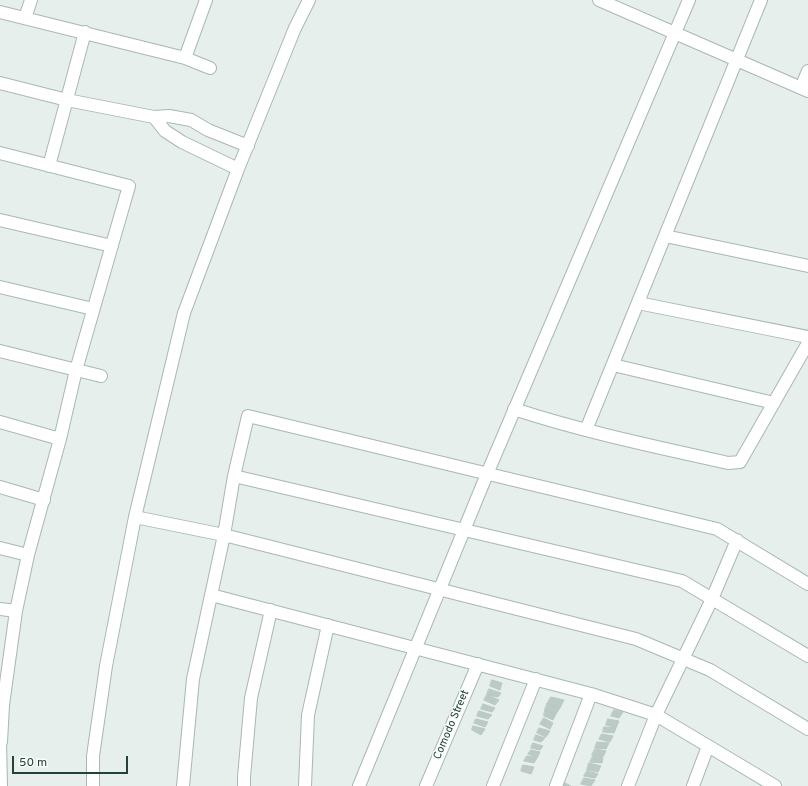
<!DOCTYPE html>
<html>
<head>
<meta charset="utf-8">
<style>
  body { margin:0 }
  #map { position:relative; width:808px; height:786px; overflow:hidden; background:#e6efeb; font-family:Overpass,sans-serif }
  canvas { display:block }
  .scale { position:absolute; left:12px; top:756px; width:116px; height:18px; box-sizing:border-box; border:2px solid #24423a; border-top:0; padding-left:5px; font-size:12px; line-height:14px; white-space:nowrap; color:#24423a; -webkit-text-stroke:3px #f7fbf9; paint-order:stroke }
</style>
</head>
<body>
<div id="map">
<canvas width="808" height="786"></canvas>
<div class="scale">50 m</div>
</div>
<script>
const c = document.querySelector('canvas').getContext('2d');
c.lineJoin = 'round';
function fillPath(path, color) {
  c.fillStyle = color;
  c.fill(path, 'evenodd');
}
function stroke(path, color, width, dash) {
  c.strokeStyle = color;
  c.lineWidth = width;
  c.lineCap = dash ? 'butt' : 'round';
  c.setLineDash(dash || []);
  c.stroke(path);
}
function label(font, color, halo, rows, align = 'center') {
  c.font = font + ' Overpass,sans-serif';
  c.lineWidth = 3;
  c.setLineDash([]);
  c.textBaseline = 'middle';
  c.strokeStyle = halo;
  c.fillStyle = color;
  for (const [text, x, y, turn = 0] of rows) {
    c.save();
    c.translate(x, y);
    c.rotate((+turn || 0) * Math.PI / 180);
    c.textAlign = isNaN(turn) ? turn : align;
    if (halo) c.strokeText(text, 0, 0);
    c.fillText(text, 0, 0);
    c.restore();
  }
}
const building = new Path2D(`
  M 492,680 L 502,683 L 500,690 L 490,686 Z
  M 489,689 L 501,693 L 498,697 L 487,695 Z
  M 487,695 L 499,700 L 495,705 L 484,700 Z
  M 551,697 L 564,700 L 560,708 L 547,704 Z
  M 483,704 L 495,708 L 492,712 L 481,709 Z
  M 547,704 L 560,708 L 556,714 L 545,710 Z
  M 545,710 L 556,714 L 553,720 L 544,716 Z
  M 614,710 L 623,712 L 619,718 L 611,716 Z
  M 479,711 L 492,715 L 488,719 L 477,716 Z
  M 544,718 L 553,723 L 550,729 L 540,724 Z
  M 476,719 L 488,722 L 485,727 L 474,723 Z
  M 608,719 L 619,721 L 616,728 L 606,725 Z
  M 473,726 L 485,729 L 481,735 L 472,730 Z
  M 604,727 L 616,728 L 614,733 L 603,732 Z
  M 539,728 L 550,731 L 546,737 L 537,733 Z
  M 602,734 L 613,736 L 610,742 L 599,739 Z
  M 536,735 L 545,738 L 541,742 L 534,740 Z
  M 597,742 L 609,743 L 606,749 L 595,748 Z
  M 533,743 L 543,746 L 540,750 L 531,748 Z
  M 595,749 L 606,751 L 603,757 L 592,755 Z
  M 531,750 L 540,752 L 537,758 L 528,754 Z
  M 527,756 L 537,758 L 534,763 L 524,761 Z
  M 593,756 L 603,758 L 602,763 L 590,762 Z
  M 589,763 L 601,766 L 598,772 L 587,770 Z
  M 523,765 L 534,767 L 531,774 L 521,771 Z
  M 587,771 L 598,774 L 595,778 L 584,776 Z
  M 584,778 L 595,780 L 591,786 L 581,784 Z
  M 561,781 L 571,786 L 560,786 Z`);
fillPath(building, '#bbcac4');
stroke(building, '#b8c9c2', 1);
const street = new Path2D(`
  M 599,0 L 808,91
  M 0,12 L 185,58 L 210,68
  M 25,18 L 31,0
  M 185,58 L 206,0
  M 0,83 L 67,100 L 154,117 L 169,116 L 191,120 L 208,130 L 248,146
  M 801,88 L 808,71
  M 154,117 L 165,131 L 182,142 L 238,169
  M 0,153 L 129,186 L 76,370 L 60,439 L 28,555 L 16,611 L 3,705 L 1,742
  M 49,166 L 85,32
  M 0,220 L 112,246
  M 665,236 L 808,266
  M 0,287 L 93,309
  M 638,303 L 808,337
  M 0,351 L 101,376
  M 613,365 L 774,403
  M 514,409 C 584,432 657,447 728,463 L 740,462 L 808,343
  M 0,422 L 60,439
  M 586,430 L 761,0
  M 234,476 L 682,581 L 808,656
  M 0,487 L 44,500
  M 135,517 L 224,535 L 636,639 L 710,670 L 808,729
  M 0,548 L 28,555
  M 211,595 L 591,694 L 656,715 L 775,786
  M 0,609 L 16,611
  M 0,742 L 1,786
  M 93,786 L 93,756 L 106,666 L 135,517 L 184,313 L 238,169 L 295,28 L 309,0
  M 183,786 L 193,679 L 224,535 L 234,476 L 248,416 L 717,529 L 808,584
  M 244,786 L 244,777 L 251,698 L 271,610
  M 305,786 L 308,715 L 328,625
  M 359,786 L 487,474 L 689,0
  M 426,786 L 478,664
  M 493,786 L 536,679
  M 556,786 L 591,694
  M 628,786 L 656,715 L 712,599 L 737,540
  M 693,786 L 708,746`);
stroke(street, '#a8b8b2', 14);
stroke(street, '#fff', 12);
label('11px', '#24423a', '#f7fbf9', [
  ["Comodo Street",452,725,-67]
]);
</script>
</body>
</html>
